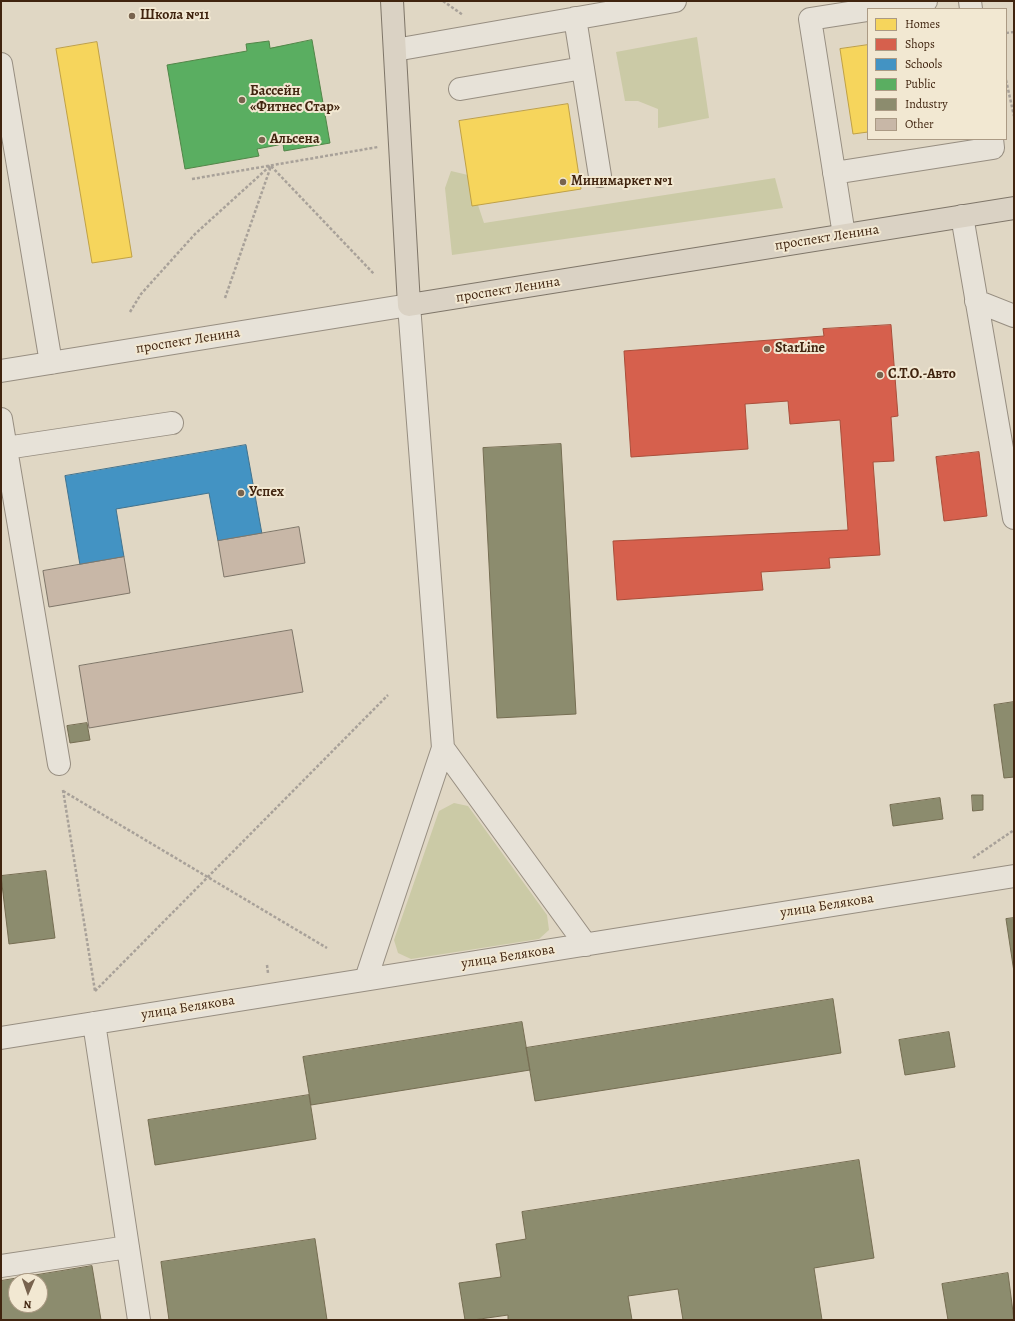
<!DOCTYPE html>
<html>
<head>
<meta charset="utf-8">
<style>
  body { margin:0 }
  #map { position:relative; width:1015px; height:1321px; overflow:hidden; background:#e0d7c4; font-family:Alegreya,serif }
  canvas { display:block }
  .frame { position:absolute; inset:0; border:2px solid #40240f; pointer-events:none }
  .legend { position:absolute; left:867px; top:8px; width:140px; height:132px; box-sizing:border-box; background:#f2e8d2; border:1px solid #ab9a84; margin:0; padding:5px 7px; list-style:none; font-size:12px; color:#40240f }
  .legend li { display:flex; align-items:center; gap:8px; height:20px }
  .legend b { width:20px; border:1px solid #ab9a84 }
  .north { position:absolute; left:8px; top:1273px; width:40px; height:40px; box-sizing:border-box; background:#f2e8d2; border:1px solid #ab9a84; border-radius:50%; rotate:182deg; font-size:11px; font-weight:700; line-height:16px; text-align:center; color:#40240f }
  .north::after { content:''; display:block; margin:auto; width:14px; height:18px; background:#78634e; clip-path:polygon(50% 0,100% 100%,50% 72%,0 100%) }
</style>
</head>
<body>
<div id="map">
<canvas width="1015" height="1321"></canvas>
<div class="frame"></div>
<ul class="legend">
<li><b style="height:11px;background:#f6d55c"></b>Homes</li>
<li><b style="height:11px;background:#d6604d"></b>Shops</li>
<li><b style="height:11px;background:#4393c3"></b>Schools</li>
<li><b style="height:11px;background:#5aae61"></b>Public</li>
<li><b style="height:11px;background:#8c8c6e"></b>Industry</li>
<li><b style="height:11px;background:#c8b7a7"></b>Other</li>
</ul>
<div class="north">N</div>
</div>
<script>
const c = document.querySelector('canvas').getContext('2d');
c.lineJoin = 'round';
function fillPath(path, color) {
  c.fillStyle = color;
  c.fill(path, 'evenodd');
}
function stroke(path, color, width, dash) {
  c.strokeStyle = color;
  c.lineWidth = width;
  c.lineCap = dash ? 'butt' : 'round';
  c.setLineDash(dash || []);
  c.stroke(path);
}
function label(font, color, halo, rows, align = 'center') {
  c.font = font + ' Alegreya,serif';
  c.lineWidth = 4;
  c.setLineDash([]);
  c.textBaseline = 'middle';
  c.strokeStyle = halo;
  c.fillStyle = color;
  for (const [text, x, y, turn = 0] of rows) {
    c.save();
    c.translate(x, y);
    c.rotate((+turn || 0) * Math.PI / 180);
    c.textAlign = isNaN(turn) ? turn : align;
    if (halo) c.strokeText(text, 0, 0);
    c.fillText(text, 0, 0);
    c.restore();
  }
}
fillPath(new Path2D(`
  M 697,37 L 709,118 L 658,128 L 658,109 L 638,101 L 625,101 L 616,52 Z
  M 451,171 L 468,175 L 484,223 L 775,178 L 783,208 L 452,255 L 445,188 Z
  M 454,803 L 468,806 L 547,915 L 549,930 L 539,939 L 411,959 L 398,953 L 394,940 L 439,811 Z`), '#cbcaa6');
const homes = new Path2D(`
  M 97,42 L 132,257 L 92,263 L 56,49 Z
  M 868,45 L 868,132 L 853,134 L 840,49 Z
  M 568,104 L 581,189 L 472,206 L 459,121 Z`);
fillPath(homes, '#f6d55c');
stroke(homes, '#bfa045', 1);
const shops = new Path2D(`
  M 891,325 L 898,416 L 891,417 L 894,461 L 873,462 L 880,555 L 829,558 L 830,568 L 761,572 L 763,590 L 617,600 L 613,541 L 848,530 L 840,420 L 790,424 L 788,401 L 745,404 L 748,449 L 631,457 L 624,351 L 824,336 L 823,329 Z
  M 979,452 L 987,516 L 944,521 L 936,457 Z`);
fillPath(shops, '#d6604d');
stroke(shops, '#a94e3a', 1);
const schools = new Path2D(`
  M 246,445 L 262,534 L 218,541 L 209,493 L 116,509 L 124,557 L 80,565 L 65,476 Z`);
fillPath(schools, '#4393c3');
stroke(schools, '#42728d', 1);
const public = new Path2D(`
  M 312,40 L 330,143 L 284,151 L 283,144 L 257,149 L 259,156 L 185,169 L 167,65 L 247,51 L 246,44 L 269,41 L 270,48 Z`);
fillPath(public, '#5aae61');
stroke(public, '#528548', 1);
const industry = new Path2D(`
  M 561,444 L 576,714 L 497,718 L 483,448 Z
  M 1014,702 L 1014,777 L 1004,778 L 994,705 Z
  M 87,723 L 90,740 L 70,743 L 67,726 Z
  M 972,795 L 983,795 L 983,810 L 973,811 Z
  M 940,798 L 943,819 L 893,826 L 890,805 Z
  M 46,871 L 55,938 L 9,944 L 1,876 Z
  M 1014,918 L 1014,972 L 1006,919 Z
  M 833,999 L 841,1053 L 535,1101 L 526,1048 Z
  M 522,1022 L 530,1070 L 311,1105 L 303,1057 Z
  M 949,1032 L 955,1067 L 905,1075 L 899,1040 Z
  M 309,1095 L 316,1139 L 155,1165 L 148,1120 Z
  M 859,1160 L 874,1258 L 814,1268 L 822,1320 L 683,1320 L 678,1289 L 628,1296 L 632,1320 L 508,1320 L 508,1315 L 473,1320 L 465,1320 L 459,1283 L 501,1277 L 496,1244 L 526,1239 L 522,1212 Z
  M 315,1239 L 327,1320 L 169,1320 L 161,1262 Z
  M 92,1266 L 101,1320 L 1,1320 L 1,1281 ZM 16,1281 L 40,1281 L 40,1305 L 16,1305 Z
  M 1008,1273 L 1014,1320 L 948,1320 L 942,1284 Z`);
fillPath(industry, '#8c8c6e');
stroke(industry, '#756d52', 1);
const building = new Path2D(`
  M 299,527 L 305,563 L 224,577 L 218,541 Z
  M 124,557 L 130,593 L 49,607 L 43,571 Z
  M 292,630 L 303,692 L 89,728 L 79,666 Z`);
fillPath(building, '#c8b7a7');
stroke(building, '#7f7669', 1);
const minor = new Path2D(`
  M 970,1 L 971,9
  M 875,9 L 926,1
  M 575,18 L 600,176
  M 395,50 L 675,1
  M 1,64 L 51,363
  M 460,89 L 583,68
  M 834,173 L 993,148 L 992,139
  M 962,216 L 1014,518
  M 844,235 L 810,19 L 868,10
  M 976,301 L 1014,316
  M 1,371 L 409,305 L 443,748 L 366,979
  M 1,419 L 59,764
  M 6,448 L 172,423
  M 443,748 L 586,945
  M 94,1023 L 139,1320
  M 1,1038 L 1014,876
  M 1,1266 L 128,1247`);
const major = new Path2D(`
  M 392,1 L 409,305 L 1014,208`);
stroke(minor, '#978e81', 24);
stroke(major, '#7f7669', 24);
stroke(new Path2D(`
  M 443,1 L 463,15
  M 1006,33 L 1014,32
  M 1006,80 L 1014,116
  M 192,179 L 378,147
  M 225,298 L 271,166 L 374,274
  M 130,312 L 141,294 L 195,234 L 270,166
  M 63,790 L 95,991
  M 63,791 L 327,948
  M 973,858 L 1014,830
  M 267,965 L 268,973
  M 95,991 L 388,695`), '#a8a199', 2.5, [3, 2]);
stroke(minor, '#e7e2d8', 22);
stroke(major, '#dad2c4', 22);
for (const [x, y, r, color] of [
  [132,16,4,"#78634e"],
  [242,100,4,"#78634e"],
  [262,140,4,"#78634e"],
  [563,182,4,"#78634e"],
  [767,349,4,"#78634e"],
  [880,375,4,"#78634e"],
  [241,493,4,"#78634e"]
]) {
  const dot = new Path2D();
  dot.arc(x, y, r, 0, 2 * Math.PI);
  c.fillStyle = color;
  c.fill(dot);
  stroke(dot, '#f2e8d2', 1.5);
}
label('bold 14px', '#40240f', '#f2e8d2', [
  ["Школа №11",140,16],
  ["Бассейн",250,92],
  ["«Фитнес Стар»",250,108],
  ["Альсена",270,140],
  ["Минимаркет №1",571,182],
  ["StarLine",775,349],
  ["С.Т.О.-Авто",888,375],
  ["Успех",249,493]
], 'left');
label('14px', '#40240f', '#f2e8d2', [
  ["проспект Ленина",827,238,-9],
  ["проспект Ленина",508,290,-9],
  ["проспект Ленина",188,341,-9],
  ["улица Белякова",827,906,-9],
  ["улица Белякова",508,957,-9],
  ["улица Белякова",188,1008,-9]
]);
</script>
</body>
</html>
